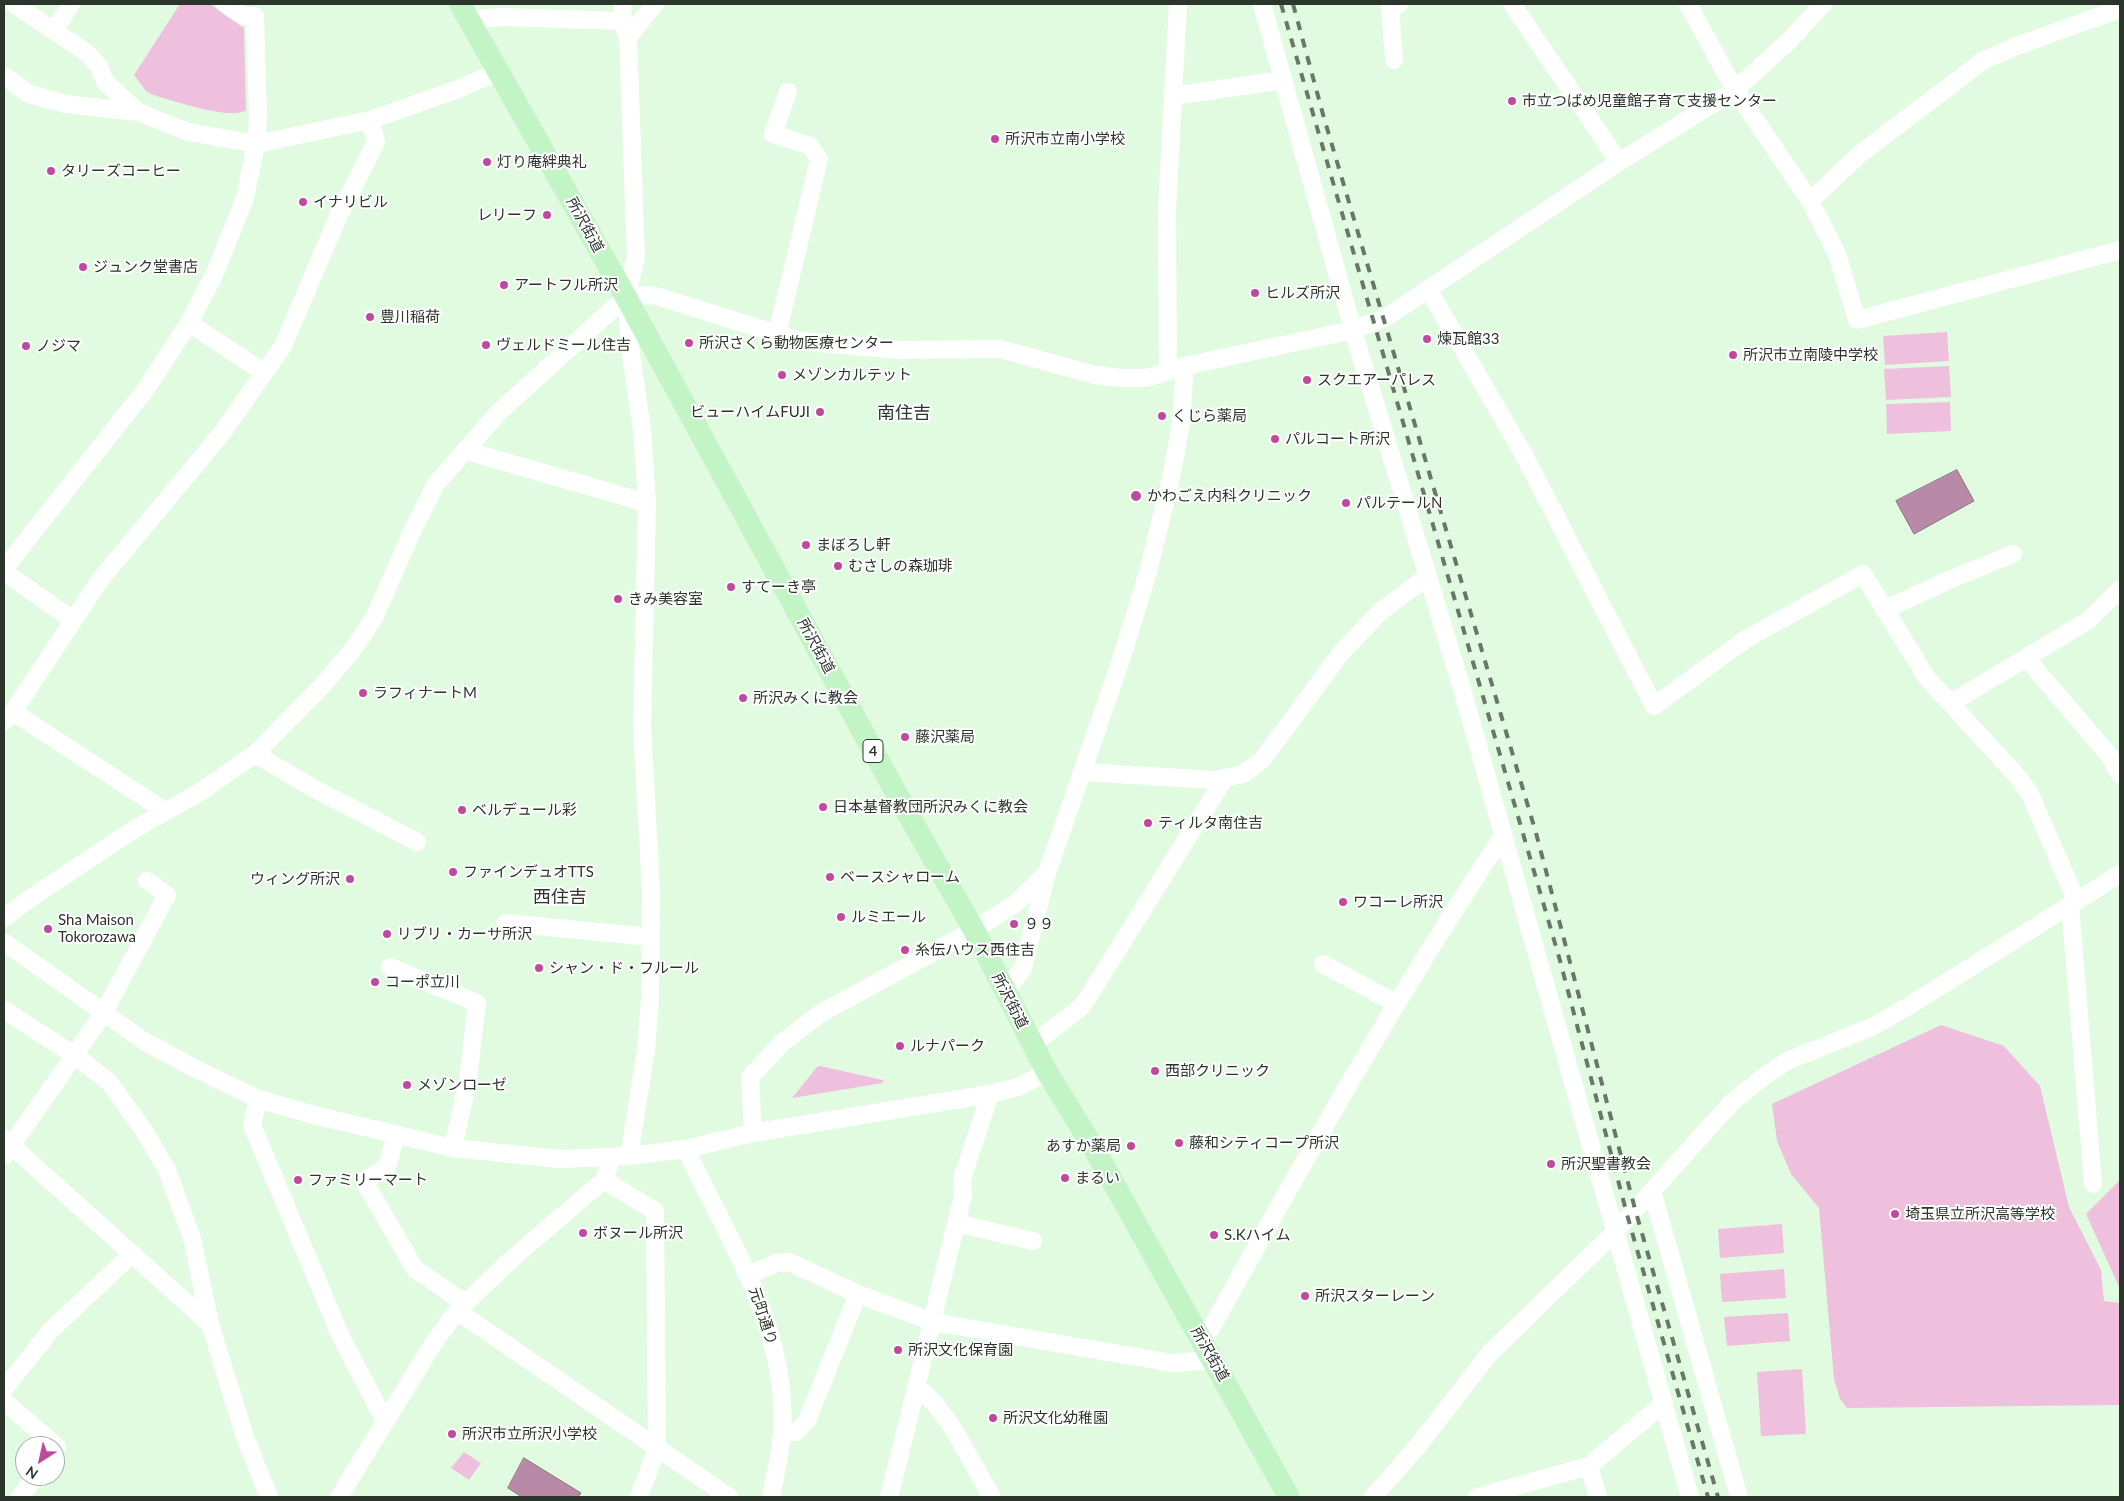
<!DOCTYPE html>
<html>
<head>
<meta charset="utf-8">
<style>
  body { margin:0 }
  #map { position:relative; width:2124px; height:1501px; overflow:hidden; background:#e1fbe1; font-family:Lato,sans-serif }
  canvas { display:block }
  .frame { position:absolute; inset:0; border:5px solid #2b352b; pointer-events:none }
  .north { position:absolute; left:15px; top:1436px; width:50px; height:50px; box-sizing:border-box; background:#fff; border:1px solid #aaaeaa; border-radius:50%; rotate:215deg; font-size:14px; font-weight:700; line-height:20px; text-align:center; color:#2b352b }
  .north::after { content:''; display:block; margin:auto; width:18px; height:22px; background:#c0499e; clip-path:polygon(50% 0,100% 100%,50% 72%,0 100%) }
</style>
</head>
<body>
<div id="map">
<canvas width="2124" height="1501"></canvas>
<div class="frame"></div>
<div class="north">N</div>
</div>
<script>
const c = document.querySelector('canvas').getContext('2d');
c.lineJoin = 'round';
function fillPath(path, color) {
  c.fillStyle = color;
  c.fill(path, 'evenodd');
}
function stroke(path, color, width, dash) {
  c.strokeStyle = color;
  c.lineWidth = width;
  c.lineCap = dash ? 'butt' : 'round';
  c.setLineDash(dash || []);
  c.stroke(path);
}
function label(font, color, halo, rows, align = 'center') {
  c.font = font + ' Lato,"Noto Sans JP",sans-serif';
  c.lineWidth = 4;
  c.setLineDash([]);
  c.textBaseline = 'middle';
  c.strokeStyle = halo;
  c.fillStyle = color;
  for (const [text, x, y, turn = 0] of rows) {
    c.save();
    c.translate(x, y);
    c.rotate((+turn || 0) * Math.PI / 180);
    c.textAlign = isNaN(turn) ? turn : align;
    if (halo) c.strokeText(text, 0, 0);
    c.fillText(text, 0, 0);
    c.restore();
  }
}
fillPath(new Path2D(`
  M 180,4 L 210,4 L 244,28 L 246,110 C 230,121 172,100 153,95 L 146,91 L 134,75 Z
  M 1947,332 L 1949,361 L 1885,365 L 1883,336 Z
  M 1949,366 L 1951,397 L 1886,400 L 1884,369 Z
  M 1950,402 L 1951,431 L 1887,434 L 1886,404 Z
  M 1941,1025 L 2004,1046 L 2040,1086 L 2069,1207 L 2101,1270 L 2104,1301 L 2120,1303 L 2120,1405 L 1847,1408 L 1840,1399 L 1834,1379 L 1819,1208 L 1791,1174 L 1777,1141 L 1772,1104 Z
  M 820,1066 L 883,1080 L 883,1083 L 792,1098 L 817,1067 Z
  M 2120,1180 L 2120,1289 L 2086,1214 Z
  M 1782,1224 L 1784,1253 L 1720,1258 L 1718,1229 Z
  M 1784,1269 L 1786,1298 L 1722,1302 L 1720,1274 Z
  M 1788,1313 L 1790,1341 L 1727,1346 L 1724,1317 Z
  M 1802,1369 L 1806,1434 L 1761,1436 L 1757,1372 Z
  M 464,1452 L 481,1463 L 469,1480 L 451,1468 Z`), '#eec0dd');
const water = new Path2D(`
  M 1957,470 L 1974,501 L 1914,534 L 1896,501 Z
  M 524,1458 L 581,1493 L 578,1497 L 522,1497 L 508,1488 Z`);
fillPath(water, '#b98aa8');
stroke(water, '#8e7082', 1);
stroke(new Path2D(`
  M 14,4 L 87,53 L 99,66 L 105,82 L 138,112
  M 623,4 L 622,21 L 628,37 L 636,258 L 626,297 L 631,355 L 642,430 L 647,503 L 642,727 L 651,890 L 650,998 L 646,1050 L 629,1156
  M 1262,4 L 1353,330 L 1462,689 L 1690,1497
  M 1512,4 L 1619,162
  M 1688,4 L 1735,90 L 1810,201 L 1837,254 L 1857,320 L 2120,250
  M 468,19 L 503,17 L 622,21
  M 54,31 L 71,4
  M 628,37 L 655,4
  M 1394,60 L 1390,8 L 1399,4
  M 4,76 L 29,94 L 66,104 L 138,112 L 188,132 L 256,144 L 258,118 L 255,16 L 243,16 L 225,4
  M 1172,96 L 1284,80
  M 1810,201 L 1860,154 L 1984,60 L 2019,45 L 2120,9
  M 1428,289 L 1524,455 L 1654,706 L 1746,639 L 1863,574 L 1927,678 L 2018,777 L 2030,794 L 2076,900
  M 189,323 L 263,372
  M 777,334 L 819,159 L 810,146 L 773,134 L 788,92
  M 1168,371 L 1167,210 L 1178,4
  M 467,451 L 647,503
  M 4,569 L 146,389 L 189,323 L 215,273 L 245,198 L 256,144 L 370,120 L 453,91 L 498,72
  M 4,572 L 73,620
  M 1884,610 L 1949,580 L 2013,554
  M 2026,658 L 2109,755 L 2120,775
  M 1951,703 L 2089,620 L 2120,589
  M 13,712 L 165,811
  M 4,721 L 13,712 L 100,580 L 222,433 L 283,346 L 338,217 L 376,142 L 370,120
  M 255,754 L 313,788 L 417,842
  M 1082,772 L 1215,780 L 1243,774 L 1262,760 L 1341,653 L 1381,611 L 1428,576
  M 2070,904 L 2093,1184
  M 4,918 L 32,897 L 133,830 L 200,792 L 255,754 L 323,685 L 357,644 L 375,616 L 414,527 L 436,484 L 499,412 L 626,297 L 653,295 L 800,341 L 898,350 L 1000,349 L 1095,375 L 1121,378 L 1146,378 L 1185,366 L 1353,330 L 1385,318 L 1619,162 L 1735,90 L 1790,40 L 1823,4
  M 506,923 L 650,937
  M 4,942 L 144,1041 L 190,1066 L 258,1099 L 314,1115 L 453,1148 L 560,1159 L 629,1156 L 686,1149 L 753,1133 L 990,1094 L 1018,1087 L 1047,1072
  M 1323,964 L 1397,1004
  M 390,967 L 477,1003 L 468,1080 L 453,1148
  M 1005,993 L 1023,968 L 1047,873 L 1121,660 L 1148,572 L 1171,478 L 1181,423 L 1185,366
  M 4,1010 L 74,1055 L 109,1082 L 143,1129 L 167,1170 L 192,1238 L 210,1324 L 245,1437 L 269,1497
  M 1033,1044 L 1080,1008 L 1087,999 L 1225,778
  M 258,1099 L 252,1125 L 341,1337 L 385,1421
  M 753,1133 L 750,1077 L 783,1042 L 821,1013 L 974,930 L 1015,904 L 1047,873
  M 396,1135 L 387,1167 L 364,1181 L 415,1269 L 465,1303
  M 4,1139 L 210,1324
  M 686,1149 C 728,1240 789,1328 782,1434 C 780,1455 775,1476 771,1497
  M 4,1156 L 103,1014 L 167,895 L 147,881
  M 604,1180 L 655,1211 L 657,1448 L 639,1497
  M 1652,1191 L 1739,1497
  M 956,1223 L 1033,1241
  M 749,1275 L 776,1263 L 789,1262 L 858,1294 L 933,1322 L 1172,1363 L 1214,1360
  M 457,1311 L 729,1497
  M 1203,1343 C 1298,1171 1394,999 1503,836
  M 918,1388 C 949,1411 972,1464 992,1497
  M 4,1389 L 51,1330 L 131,1255
  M 4,1401 L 57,1447 L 55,1450
  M 782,1433 L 796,1432 L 807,1421 L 858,1294
  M 1589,1466 L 1598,1497
  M 20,1497 L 36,1476
  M 339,1497 L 433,1344 L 457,1311 L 515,1256 L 604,1180 L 612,1158
  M 889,1497 C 915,1397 937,1297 963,1196 L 962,1179 L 990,1094
  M 1373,1497 L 1417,1447 L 1490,1353 L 1615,1232 L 1732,1102 L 1766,1075 L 1787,1061 L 1872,1027 L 1907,1007 L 2120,874
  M 1477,1497 L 1589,1466 L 1664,1403`), '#fff', 18);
stroke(new Path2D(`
  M 460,4 L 626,297 L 900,800 L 974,930 L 1047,1072 L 1096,1152 L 1289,1497`), '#c3f4c5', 22);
stroke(new Path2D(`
  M 1281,4 L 1559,957 L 1628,1218 L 1708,1497
  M 1293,4 L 1324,118 L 1536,833 L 1635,1209 L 1718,1497`), '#687768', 4, [9, 9]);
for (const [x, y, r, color] of [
  [1512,101,5,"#c0499e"],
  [995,139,5,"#c0499e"],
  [487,162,5,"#c0499e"],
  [51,171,5,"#c0499e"],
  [303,202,5,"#c0499e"],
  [547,215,5,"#c0499e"],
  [83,267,5,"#c0499e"],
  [504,285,5,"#c0499e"],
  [1255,293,5,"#c0499e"],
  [370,317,5,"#c0499e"],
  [1427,339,5,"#c0499e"],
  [689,343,5,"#c0499e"],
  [486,345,5,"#c0499e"],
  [26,346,5,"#c0499e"],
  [1733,355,5,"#c0499e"],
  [782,375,5,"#c0499e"],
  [1307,380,5,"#c0499e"],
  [820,412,5,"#c0499e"],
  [1162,416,5,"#c0499e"],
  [1275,439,5,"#c0499e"],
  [1136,496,6,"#c0499e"],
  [1346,503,5,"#c0499e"],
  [806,545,5,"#c0499e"],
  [838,566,5,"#c0499e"],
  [731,587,5,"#c0499e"],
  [618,599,5,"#c0499e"],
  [363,693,5,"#c0499e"],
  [743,698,5,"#c0499e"],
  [905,737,5,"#c0499e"],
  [823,807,5,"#c0499e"],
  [462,810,5,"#c0499e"],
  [1148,823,5,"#c0499e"],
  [453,872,5,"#c0499e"],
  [830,877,5,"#c0499e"],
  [350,879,5,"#c0499e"],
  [1343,902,5,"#c0499e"],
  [841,917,5,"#c0499e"],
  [1014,924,5,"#c0499e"],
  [48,929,5,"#c0499e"],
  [387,934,5,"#c0499e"],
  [905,950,5,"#c0499e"],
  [539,968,5,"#c0499e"],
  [375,982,5,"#c0499e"],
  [900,1046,5,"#c0499e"],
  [1155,1071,5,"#c0499e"],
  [407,1085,5,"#c0499e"],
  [1179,1143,5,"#c0499e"],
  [1131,1146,5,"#c0499e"],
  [1551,1164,5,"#c0499e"],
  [1065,1178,5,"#c0499e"],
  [298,1180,5,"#c0499e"],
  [1895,1214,5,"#c0499e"],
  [583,1233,5,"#c0499e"],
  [1214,1235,5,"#c0499e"],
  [1305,1296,5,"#c0499e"],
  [898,1350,5,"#c0499e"],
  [993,1418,5,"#c0499e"],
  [452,1434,5,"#c0499e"]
]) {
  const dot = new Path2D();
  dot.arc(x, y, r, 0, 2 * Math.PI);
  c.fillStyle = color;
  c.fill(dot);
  stroke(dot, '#fff', 2);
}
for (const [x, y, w] of [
  [873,751,20]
]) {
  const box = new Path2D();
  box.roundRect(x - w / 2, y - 11.5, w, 23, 4);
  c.fillStyle = '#fff';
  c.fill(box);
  stroke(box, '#2b352b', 1);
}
label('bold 14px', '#2b352b', null, [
  ["4",873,751]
]);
label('15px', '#2b352b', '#fff', [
  ["市立つばめ児童館子育て支援センター",1522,101],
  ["所沢市立南小学校",1005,139],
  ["灯り庵絆典礼",497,162],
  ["タリーズコーヒー",61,171],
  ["イナリビル",313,202],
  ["レリーフ",537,215,"right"],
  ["ジュンク堂書店",93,267],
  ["アートフル所沢",514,285],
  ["ヒルズ所沢",1265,293],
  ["豊川稲荷",380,317],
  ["煉瓦館33",1437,339],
  ["所沢さくら動物医療センター",699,343],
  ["ヴェルドミール住吉",496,345],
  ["ノジマ",36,346],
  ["所沢市立南陵中学校",1743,355],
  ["メゾンカルテット",792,375],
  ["スクエアーパレス",1317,380],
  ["ビューハイムFUJI",810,412,"right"],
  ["くじら薬局",1172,416],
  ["パルコート所沢",1285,439],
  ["かわごえ内科クリニック",1147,496],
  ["パルテールN",1356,503],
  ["まぼろし軒",816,545],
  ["むさしの森珈琲",848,566],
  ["すてーき亭",741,587],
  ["きみ美容室",628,599],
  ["ラフィナートM",373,693],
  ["所沢みくに教会",753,698],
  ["藤沢薬局",915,737],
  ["日本基督教団所沢みくに教会",833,807],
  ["ベルデュール彩",472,810],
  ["ティルタ南住吉",1158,823],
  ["ファインデュオTTS",463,872],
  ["ベースシャローム",840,877],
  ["ウィング所沢",340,879,"right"],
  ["ワコーレ所沢",1353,902],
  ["ルミエール",851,917],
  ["Sha Maison",58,920],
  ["Tokorozawa",58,937],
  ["９９",1024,924],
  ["リブリ・カーサ所沢",397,934],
  ["糸伝ハウス西住吉",915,950],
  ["シャン・ド・フルール",549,968],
  ["コーポ立川",385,982],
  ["ルナパーク",910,1046],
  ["西部クリニック",1165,1071],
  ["メゾンローゼ",417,1085],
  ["藤和シティコープ所沢",1189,1143],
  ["あすか薬局",1121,1146,"right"],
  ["所沢聖書教会",1561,1164],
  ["まるい",1075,1178],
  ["ファミリーマート",308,1180],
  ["埼玉県立所沢高等学校",1905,1214],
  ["ボヌール所沢",593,1233],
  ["S.Kハイム",1224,1235],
  ["所沢スターレーン",1315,1296],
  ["所沢文化保育園",908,1350],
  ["所沢文化幼稚園",1003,1418],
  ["所沢市立所沢小学校",462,1434]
], 'left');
label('15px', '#2b352b', '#fff', [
  ["所沢街道",585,225,61],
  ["所沢街道",816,646,61],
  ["所沢街道",1010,1001,63],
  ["元町通り",763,1316,72],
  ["所沢街道",1210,1354,60]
]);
label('18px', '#2b352b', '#fff', [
  ["南住吉",904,413],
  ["西住吉",560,897]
]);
</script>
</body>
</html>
